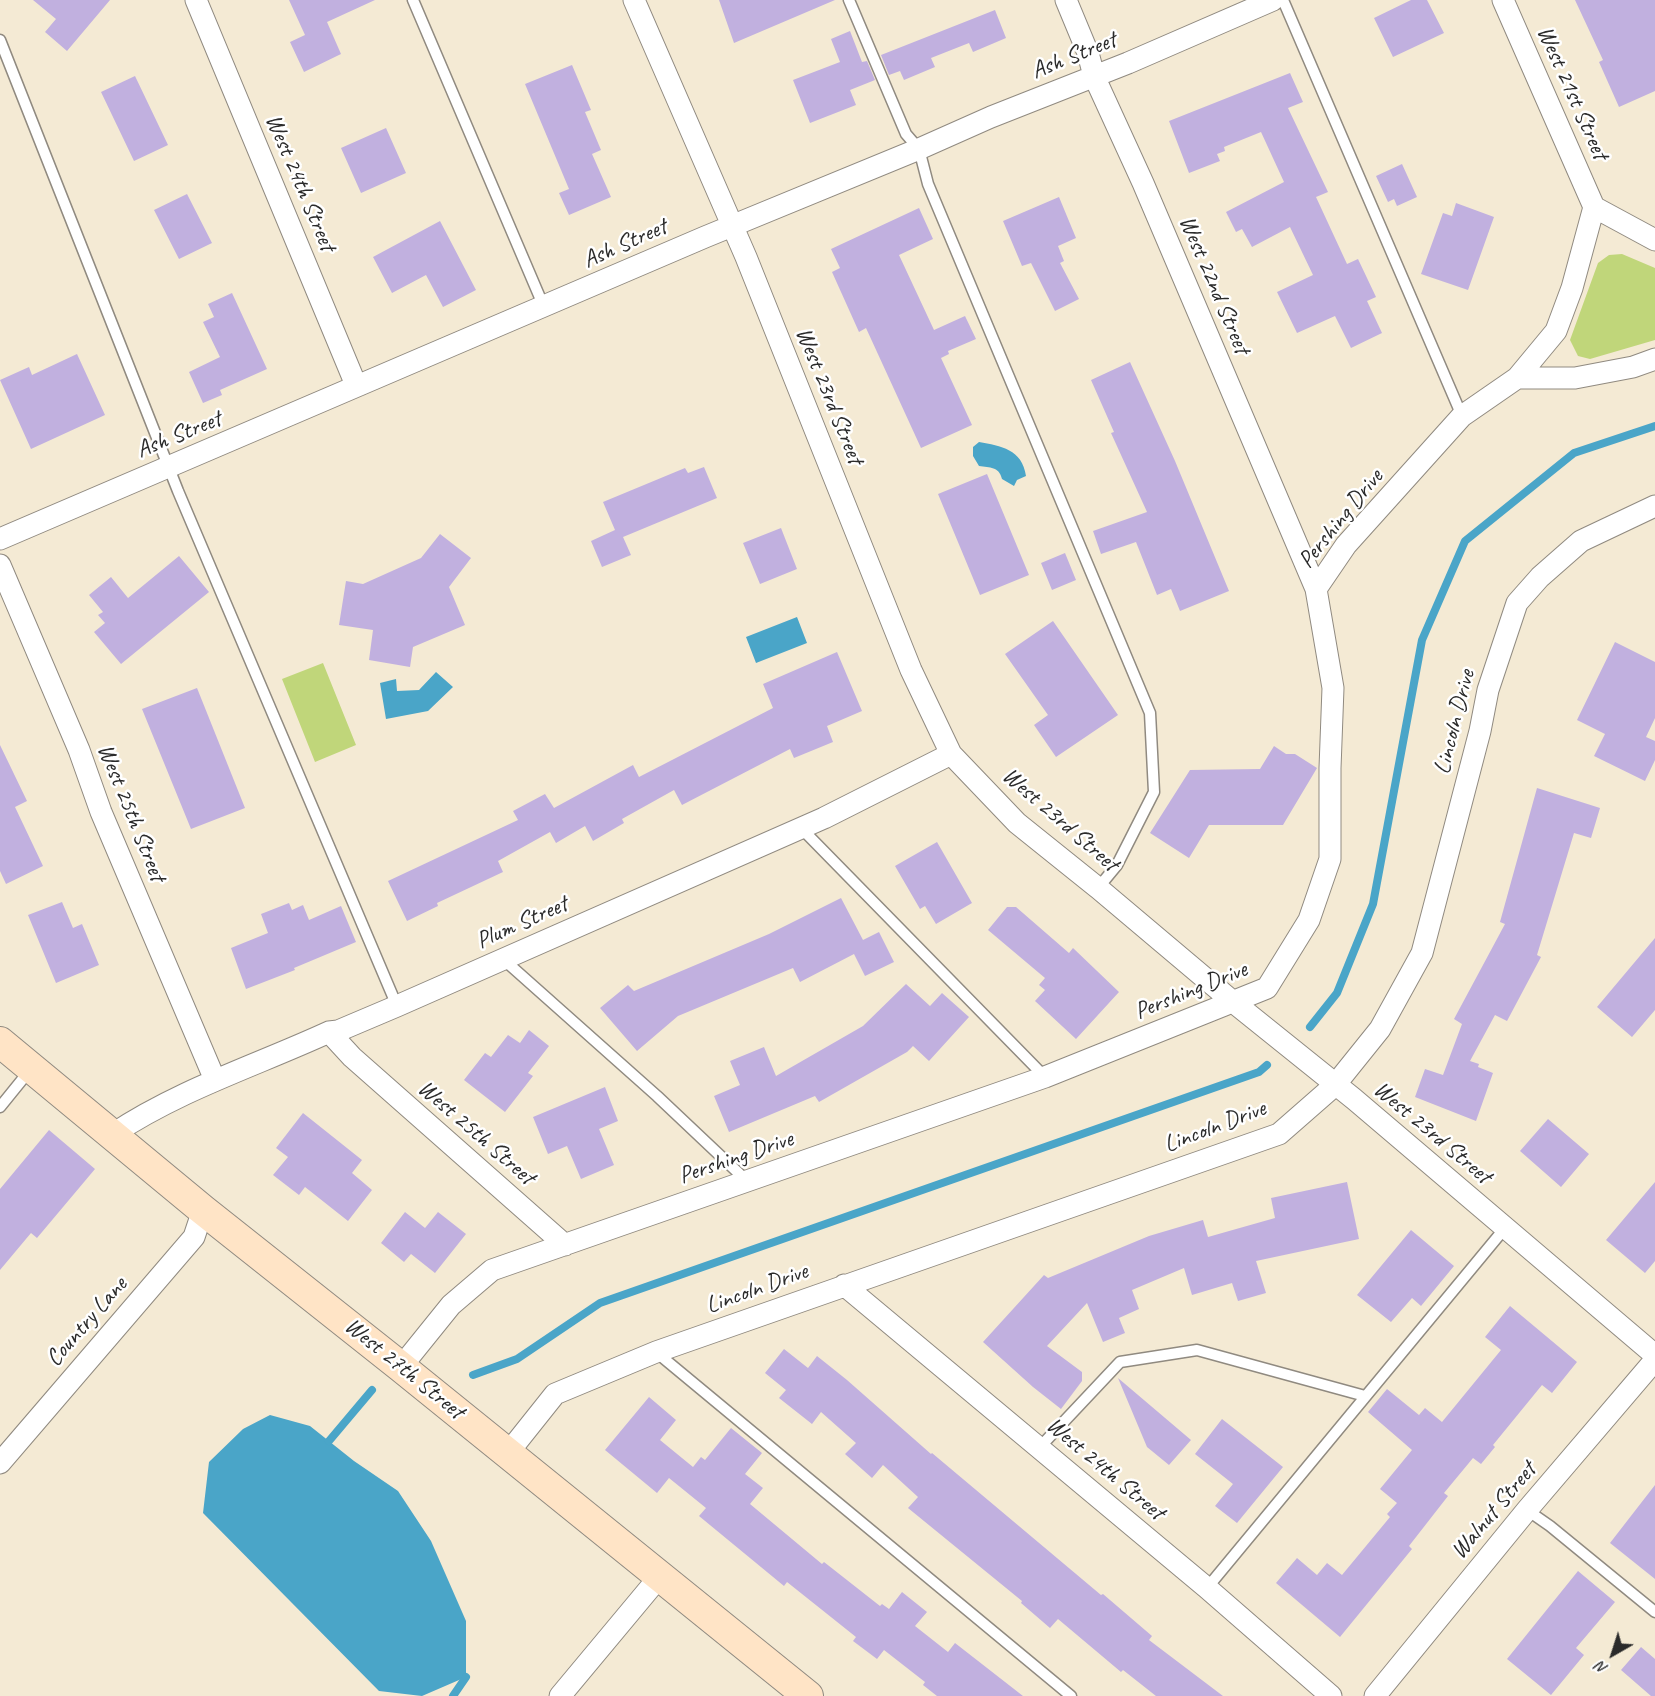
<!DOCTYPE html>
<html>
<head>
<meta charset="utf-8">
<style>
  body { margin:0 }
  #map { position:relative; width:1655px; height:1696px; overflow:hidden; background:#f4ead4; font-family:Caveat,sans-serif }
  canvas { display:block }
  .north { position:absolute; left:1583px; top:1624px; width:60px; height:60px; -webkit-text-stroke:4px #fff; paint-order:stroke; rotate:219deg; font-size:16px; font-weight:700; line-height:24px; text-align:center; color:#2b2b2b }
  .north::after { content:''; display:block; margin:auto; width:21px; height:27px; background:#2b2b2b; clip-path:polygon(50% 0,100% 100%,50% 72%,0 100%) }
</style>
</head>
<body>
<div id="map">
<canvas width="1655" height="1696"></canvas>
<div class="north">N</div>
</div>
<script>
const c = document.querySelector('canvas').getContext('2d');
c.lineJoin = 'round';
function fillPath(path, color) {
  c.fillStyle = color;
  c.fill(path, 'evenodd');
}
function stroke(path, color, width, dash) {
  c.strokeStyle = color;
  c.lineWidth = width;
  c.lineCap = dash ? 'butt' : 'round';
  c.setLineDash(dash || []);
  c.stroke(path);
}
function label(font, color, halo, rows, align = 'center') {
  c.font = font + ' Caveat,sans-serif';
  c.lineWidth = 5;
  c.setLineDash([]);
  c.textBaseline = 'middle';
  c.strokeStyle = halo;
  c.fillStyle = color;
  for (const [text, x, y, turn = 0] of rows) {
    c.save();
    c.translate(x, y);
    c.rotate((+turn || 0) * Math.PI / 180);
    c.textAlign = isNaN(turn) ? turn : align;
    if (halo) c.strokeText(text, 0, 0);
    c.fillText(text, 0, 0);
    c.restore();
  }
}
fillPath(new Path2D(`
  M 1622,254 L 1655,268 L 1655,340 L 1590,359 L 1578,356 L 1570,340 L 1598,263 L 1609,255 Z
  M 323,663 L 356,745 L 315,762 L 282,679 Z`), '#c0d67a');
fillPath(new Path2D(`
  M 979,442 C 1001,446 1022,449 1026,476 L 1017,480 L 1014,486 L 1002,479 C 999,466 990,468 979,466 L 973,456 L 973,447 Z
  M 797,617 L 807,643 L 756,663 L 746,637 Z
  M 436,672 L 453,687 L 428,711 L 386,719 L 380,683 L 396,679 L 397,691 L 419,690 Z
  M 270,1415 L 310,1426 L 354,1461 L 398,1491 L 431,1541 L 466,1621 L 466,1677 L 422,1696 L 379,1691 L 203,1513 L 209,1462 L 243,1429 Z`), '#4aa5c8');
stroke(new Path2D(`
  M 1310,1027 L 1337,993 L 1373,904 L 1422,640 L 1465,541 L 1574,453 L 1655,426
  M 473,1375 L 517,1359 L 600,1303 L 1259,1072 L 1267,1065
  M 329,1441 L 372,1390
  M 453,1696 L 466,1677`), '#4aa5c8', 8);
fillPath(new Path2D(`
  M 33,0 L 110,0 L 67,51 L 45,32 L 56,19 Z
  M 289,0 L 375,0 L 327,22 L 341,54 L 304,72 L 290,42 L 305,35 Z
  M 719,0 L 835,0 L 734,43 Z
  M 1411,0 L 1427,0 L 1444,33 L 1393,57 L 1374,18 Z
  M 1575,0 L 1655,0 L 1655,91 L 1619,107 L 1599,62 L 1603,60 Z
  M 995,10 L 1006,38 L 973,52 L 969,43 L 931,58 L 935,67 L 904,80 L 900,71 L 889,75 L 881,55 Z
  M 850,31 L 862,62 L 867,61 L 875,80 L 850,90 L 856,105 L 810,123 L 793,80 L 840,62 L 831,39 Z
  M 572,65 L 591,110 L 585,112 L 601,150 L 592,154 L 611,197 L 569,215 L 559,193 L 569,189 L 525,84 Z
  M 1290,73 L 1303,102 L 1288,108 L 1328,192 L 1316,197 L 1347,264 L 1358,259 L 1376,297 L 1367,301 L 1382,333 L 1351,348 L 1335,316 L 1297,333 L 1277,292 L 1313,275 L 1290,227 L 1252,247 L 1242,229 L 1236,232 L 1226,212 L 1284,182 L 1261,132 L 1224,147 L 1225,151 L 1217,154 L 1220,161 L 1189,173 L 1169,121 Z
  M 135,76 L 168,145 L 134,161 L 101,92 Z
  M 386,128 L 406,173 L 361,193 L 341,148 Z
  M 1402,164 L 1417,197 L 1397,206 L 1394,199 L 1388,202 L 1376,176 Z
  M 187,194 L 212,243 L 179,259 L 154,210 Z
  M 1059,197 L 1076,238 L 1058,246 L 1064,261 L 1060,263 L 1079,299 L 1055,311 L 1031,263 L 1022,266 L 1003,221 Z
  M 1456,203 L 1494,217 L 1468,290 L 1421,274 L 1443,213 L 1452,216 Z
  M 919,208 L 933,239 L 899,255 L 934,330 L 965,316 L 976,339 L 948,351 L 949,354 L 941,358 L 972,425 L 921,448 L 866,328 L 859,332 L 832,272 L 840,268 L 831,249 Z
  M 440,221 L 476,290 L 443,307 L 426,275 L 392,293 L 373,257 Z
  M 232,293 L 267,369 L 220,390 L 222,395 L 203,403 L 189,372 L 220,357 L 203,322 L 214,317 L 208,304 Z
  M 77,354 L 105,415 L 31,449 L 0,380 L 29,367 L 32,375 Z
  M 1130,362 L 1175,461 L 1229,591 L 1180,611 L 1171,589 L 1157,595 L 1136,542 L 1101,554 L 1093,531 L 1147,512 L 1111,433 L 1114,432 L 1091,380 Z
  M 704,467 L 717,498 L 623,537 L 631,555 L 602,567 L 591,541 L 615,530 L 603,502 L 685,468 L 688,473 Z
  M 987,474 L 1029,575 L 980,595 L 938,494 Z
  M 781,528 L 797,569 L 760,584 L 743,543 Z
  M 440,534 L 471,558 L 449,587 L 465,625 L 413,647 L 410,667 L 369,660 L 373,630 L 339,625 L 346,581 L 363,584 L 421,558 Z
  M 1065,553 L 1076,580 L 1052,590 L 1041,563 Z
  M 179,556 L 209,592 L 121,664 L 94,632 L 105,623 L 98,615 L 103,612 L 89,595 L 111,577 L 128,598 Z
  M 1053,621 L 1118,715 L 1056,757 L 1034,725 L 1048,715 L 1005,654 Z
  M 1615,642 L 1655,662 L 1655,718 L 1646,737 L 1655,741 L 1655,760 L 1645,781 L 1594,756 L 1605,734 L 1577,720 Z
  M 837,652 L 862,711 L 827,726 L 833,742 L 794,758 L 790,749 L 682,805 L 674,790 L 622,819 L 624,823 L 593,841 L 585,826 L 556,843 L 550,832 L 498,861 L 503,872 L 437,903 L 438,906 L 407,921 L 388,881 L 518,820 L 513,811 L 545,794 L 554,808 L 633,765 L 639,777 L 773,708 L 763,684 Z
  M 197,688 L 245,808 L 191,829 L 142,709 Z
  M 0,745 L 27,801 L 15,807 L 43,866 L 6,884 L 0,871 Z
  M 1274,746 L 1286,754 L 1295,754 L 1317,768 L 1283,825 L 1209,825 L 1189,858 L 1150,833 L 1190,770 L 1260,769 Z
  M 1537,788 L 1600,808 L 1591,838 L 1574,833 L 1537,955 L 1541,957 L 1507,1021 L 1495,1015 L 1470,1061 L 1479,1064 L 1478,1067 L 1493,1073 L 1476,1121 L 1415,1097 L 1425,1069 L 1443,1075 L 1462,1024 L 1454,1019 L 1505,924 L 1500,922 Z
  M 937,842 L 972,903 L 936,924 L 925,906 L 920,909 L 895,866 Z
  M 841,898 L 863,940 L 879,932 L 894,962 L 865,976 L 854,954 L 800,982 L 793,968 L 678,1016 L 637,1051 L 600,1008 L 628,985 L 634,991 L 769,934 Z
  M 62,902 L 73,928 L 82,924 L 99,965 L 56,983 L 28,915 Z
  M 289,903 L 292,910 L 303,905 L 309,920 L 341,906 L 356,942 L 294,968 L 295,970 L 246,989 L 231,948 L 268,933 L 261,914 Z
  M 1007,907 L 1016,907 L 1069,953 L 1073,948 L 1119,992 L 1076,1039 L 1035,1001 L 1045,990 L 1039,985 L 1045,978 L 988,930 Z
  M 1655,938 L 1655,1010 L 1632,1037 L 1597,1007 Z
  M 906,984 L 930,1006 L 942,993 L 969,1017 L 929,1061 L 913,1046 L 907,1052 L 819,1102 L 815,1096 L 729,1132 L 714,1096 L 740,1085 L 730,1061 L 764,1047 L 776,1076 L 863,1026 Z
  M 529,1030 L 549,1046 L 528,1073 L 533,1076 L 505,1112 L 464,1080 L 485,1053 L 491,1057 L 508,1035 L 520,1043 Z
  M 605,1087 L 618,1121 L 599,1129 L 614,1165 L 581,1179 L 567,1146 L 548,1154 L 533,1117 Z
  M 303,1113 L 362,1160 L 352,1173 L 372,1190 L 348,1221 L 305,1187 L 299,1195 L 273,1175 L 288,1157 L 276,1148 Z
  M 1548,1119 L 1589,1154 L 1561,1187 L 1520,1151 Z
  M 49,1130 L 95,1169 L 37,1238 L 31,1233 L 0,1270 L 0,1189 Z
  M 1347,1182 L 1359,1239 L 1256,1261 L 1266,1293 L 1238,1301 L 1232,1283 L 1192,1295 L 1184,1268 L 1132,1290 L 1139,1309 L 1119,1318 L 1125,1333 L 1103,1342 L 1087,1303 L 1047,1346 L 1082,1372 L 1082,1381 L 1061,1409 L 1033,1387 L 983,1342 L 1044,1275 L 1048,1278 L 1149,1236 L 1203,1220 L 1208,1237 L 1275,1218 L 1271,1198 Z
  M 1655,1182 L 1655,1261 L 1645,1273 L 1606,1240 Z
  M 405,1212 L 425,1228 L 438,1212 L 466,1234 L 435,1273 L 411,1254 L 404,1262 L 381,1243 Z
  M 1411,1230 L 1454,1266 L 1421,1306 L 1412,1298 L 1391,1322 L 1357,1295 Z
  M 1510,1306 L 1577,1362 L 1552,1393 L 1542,1385 L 1493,1445 L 1495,1447 L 1481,1464 L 1473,1458 L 1444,1493 L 1448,1496 L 1409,1546 L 1412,1549 L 1340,1637 L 1276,1583 L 1297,1558 L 1317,1575 L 1327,1563 L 1342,1575 L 1390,1517 L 1387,1514 L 1397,1503 L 1380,1489 L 1412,1450 L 1368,1412 L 1387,1389 L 1419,1415 L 1425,1408 L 1442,1422 L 1501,1350 L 1485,1337 Z
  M 784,1349 L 808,1368 L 817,1356 L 847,1380 L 931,1454 L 932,1453 L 1101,1595 L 1103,1594 L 1152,1636 L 1149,1640 L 1223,1696 L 1156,1696 L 1123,1670 L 1121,1672 L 1058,1619 L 1050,1628 L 1021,1603 L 1022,1601 L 908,1508 L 918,1497 L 883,1465 L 872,1478 L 845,1454 L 856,1443 L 821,1412 L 812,1424 L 779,1398 L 786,1390 L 765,1373 Z
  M 1118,1378 L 1191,1440 L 1169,1465 L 1147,1447 Z
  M 649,1397 L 676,1420 L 660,1440 L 693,1467 L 701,1457 L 705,1460 L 731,1428 L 762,1453 L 745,1474 L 763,1488 L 750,1504 L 822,1564 L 824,1562 L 880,1606 L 882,1604 L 889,1609 L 902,1592 L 927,1612 L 915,1626 L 948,1652 L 955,1643 L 1023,1696 L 937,1696 L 923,1685 L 925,1682 L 884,1650 L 877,1659 L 853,1641 L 856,1637 L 787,1582 L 784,1586 L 699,1516 L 706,1508 L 669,1478 L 657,1493 L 605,1450 Z
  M 1222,1419 L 1283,1467 L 1237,1523 L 1215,1506 L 1233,1484 L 1195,1454 Z
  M 1655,1485 L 1655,1579 L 1610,1543 Z
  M 1578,1571 L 1615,1602 L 1576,1648 L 1584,1655 L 1551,1695 L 1507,1659 Z
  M 1641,1647 L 1655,1659 L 1655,1696 L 1651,1696 L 1621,1670 Z`), '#c1b0df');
const service = new Path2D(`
  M 413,0 L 544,307
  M 849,0 L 906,134 L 919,149 L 928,184 L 1150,713 L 1154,792 L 1117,865 L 1098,888
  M 1283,0 L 1462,416
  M 0,40 L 178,491 L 397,1006
  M 801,828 L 1045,1077
  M 503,959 L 657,1096 L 747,1181
  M 0,1107 L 30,1070
  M 656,1352 L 1071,1696
  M 1040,1447 L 1120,1362 L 1197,1350 L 1365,1396
  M 1527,1510 L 1550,1526 L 1655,1612
  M 1207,1588 L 1505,1228`);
const minor = new Path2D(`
  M 196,0 L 356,385
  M 634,0 L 746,257 L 911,670 L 951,754 L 1017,823 L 1098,888 L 1232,1001 L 1354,1099 L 1655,1355
  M 1503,0 L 1594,207 L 1655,240
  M 1517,378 L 1556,331 L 1572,288 L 1594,207
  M 0,539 L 705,237 L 919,149 L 991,117 L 1128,63 L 1273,0
  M 0,565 L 79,750 L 101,812 L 215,1080
  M 1316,589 L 1346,545 L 1462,416 L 1517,378 L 1575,378 L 1633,367 L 1655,359
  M 329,1032 L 352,1057 L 565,1245
  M 113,1134 C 181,1089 255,1066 329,1032 L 338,1031 L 397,1006 L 824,818 L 951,754
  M 844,1285 L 1207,1588 L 1331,1696
  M 401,1367 L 451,1305 L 492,1270 L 1045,1077 L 1267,988 L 1309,920 L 1330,859 L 1330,768 L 1333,688 L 1316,589 L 1143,183 L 1094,76 L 1088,53 L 1066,0
  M 508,1453 L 555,1394 L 656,1352 L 1279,1134 L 1335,1085 L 1380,1029 L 1422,953 L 1480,731 L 1488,690 L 1517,603 L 1540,577 L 1581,541 L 1655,506
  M 0,1463 L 194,1237 L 203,1210
  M 560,1696 L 660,1576
  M 1375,1696 L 1527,1510 L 1655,1360`);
const secondary = new Path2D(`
  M 0,1042 L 203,1210 L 401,1367 L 808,1696`);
stroke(service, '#908a80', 13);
stroke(minor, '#908a80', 23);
stroke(secondary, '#908a80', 32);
stroke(service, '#fff', 10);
stroke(minor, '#fff', 21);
stroke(secondary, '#ffe4c6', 30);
label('24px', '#2b2b2b', '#fff', [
  ["Ash Street",1074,56,-22],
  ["West 21st Street",1572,93,66],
  ["West 24th Street",300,183,67],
  ["Ash Street",625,244,-24],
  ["West 22nd Street",1214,285,67],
  ["West 23rd Street",829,396,68],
  ["Ash Street",179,435,-22],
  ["Pershing Drive",1341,519,-51],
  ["Lincoln Drive",1455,722,-76],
  ["West 25th Street",131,813,68],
  ["West 23rd Street",1060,820,41],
  ["Plum Street",522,923,-24],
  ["Pershing Drive",1191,991,-22],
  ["Lincoln Drive",1215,1127,-21],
  ["West 25th Street",476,1133,41],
  ["West 23rd Street",1432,1133,40],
  ["Pershing Drive",736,1158,-19],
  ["Lincoln Drive",757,1289,-20],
  ["Country Lane",87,1322,-49],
  ["West 27th Street",404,1369,39],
  ["West 24th Street",1105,1469,40],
  ["Walnut Street",1494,1511,-50]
]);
</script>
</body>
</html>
